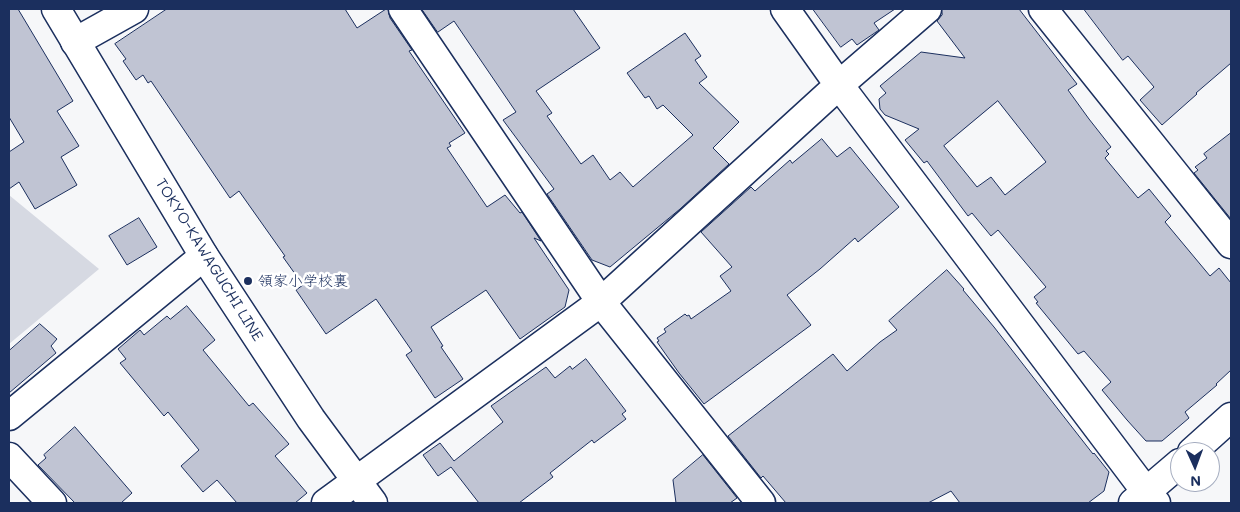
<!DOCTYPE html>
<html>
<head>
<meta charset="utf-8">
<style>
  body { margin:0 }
  #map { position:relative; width:1240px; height:512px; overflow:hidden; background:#f6f7f9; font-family:Mali,sans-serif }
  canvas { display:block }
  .frame { position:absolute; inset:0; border:10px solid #1b2f5e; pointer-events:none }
  .north { position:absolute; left:1170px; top:442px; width:50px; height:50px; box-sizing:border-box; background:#fff; border:1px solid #a4acbf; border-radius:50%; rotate:178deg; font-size:14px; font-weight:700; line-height:20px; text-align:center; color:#1b2f5e }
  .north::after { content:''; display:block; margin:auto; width:18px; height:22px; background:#1b2f5e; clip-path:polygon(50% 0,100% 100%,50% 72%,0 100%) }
</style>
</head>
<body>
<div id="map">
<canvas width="1240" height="512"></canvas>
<div class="frame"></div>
<div class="north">N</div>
</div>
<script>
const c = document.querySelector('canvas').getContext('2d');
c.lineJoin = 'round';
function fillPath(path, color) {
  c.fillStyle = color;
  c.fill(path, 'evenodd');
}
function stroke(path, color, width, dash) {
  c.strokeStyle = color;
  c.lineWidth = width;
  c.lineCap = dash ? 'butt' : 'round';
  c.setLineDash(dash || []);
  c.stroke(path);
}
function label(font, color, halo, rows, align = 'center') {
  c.font = font + ' Mali,"Klee One",sans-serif';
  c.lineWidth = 5;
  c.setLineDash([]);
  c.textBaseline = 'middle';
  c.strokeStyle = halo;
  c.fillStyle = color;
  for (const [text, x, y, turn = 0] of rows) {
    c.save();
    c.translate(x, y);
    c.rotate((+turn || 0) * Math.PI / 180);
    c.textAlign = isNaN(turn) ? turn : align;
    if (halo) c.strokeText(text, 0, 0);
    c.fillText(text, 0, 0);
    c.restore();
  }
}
fillPath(new Path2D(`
  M 9,195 L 99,269 L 9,344 Z`), '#d6d9e2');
const building = new Path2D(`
  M 9,9 L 18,9 L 73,101 L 57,111 L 79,146 L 61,157 L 77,185 L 35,209 L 19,182 L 9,189 L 9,152 L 24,142 L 9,117 Z
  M 167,9 L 345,9 L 357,28 L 386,9 L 388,9 L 390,18 L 412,50 L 409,51 L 465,133 L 449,143 L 451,146 L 447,148 L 487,207 L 505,195 L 520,213 L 522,212 L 541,241 L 534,238 L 569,290 L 565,307 L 520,339 L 486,290 L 431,327 L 443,346 L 441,347 L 463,379 L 435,398 L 406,355 L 412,351 L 376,299 L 326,334 L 296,290 L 303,285 L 283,257 L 285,256 L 239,191 L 230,198 L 151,81 L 148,83 L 143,75 L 136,80 L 123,61 L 126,59 L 115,44 Z
  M 422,9 L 573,9 L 600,48 L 536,91 L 552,113 L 547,116 L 581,164 L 593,155 L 610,180 L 620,172 L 633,187 L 693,135 L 663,105 L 657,109 L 649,96 L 645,98 L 627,73 L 685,33 L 701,56 L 695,60 L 707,77 L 699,83 L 739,122 L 713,148 L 729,164 L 680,209 L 610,267 L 592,260 L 547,194 L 554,189 L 503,120 L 516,112 L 454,21 L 438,32 Z
  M 813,9 L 895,9 L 874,23 L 879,30 L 857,45 L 852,39 L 841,47 Z
  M 942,9 L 1019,9 L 1077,84 L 1068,90 L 1089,119 L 1111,147 L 1106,151 L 1109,154 L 1105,158 L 1138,198 L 1149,189 L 1171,216 L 1165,222 L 1210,276 L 1219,268 L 1231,283 L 1231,370 L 1216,384 L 1217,385 L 1185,412 L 1189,418 L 1162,441 L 1146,441 L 1127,420 L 1102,390 L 1111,382 L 1084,351 L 1078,354 L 1036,303 L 1038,302 L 1034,297 L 1046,287 L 998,230 L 991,236 L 972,213 L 968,216 L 927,161 L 924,163 L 905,140 L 919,129 L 885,115 L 880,109 L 879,99 L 886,93 L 880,86 L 921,52 L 965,58 L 937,21 L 942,15 ZM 998,101 L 1046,162 L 1005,195 L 991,177 L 977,187 L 944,146 Z
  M 1084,9 L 1231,9 L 1231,63 L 1196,93 L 1197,94 L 1162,125 L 1140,100 L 1154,87 L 1128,56 L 1123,60 Z
  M 1231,133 L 1231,219 L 1194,173 L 1198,170 L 1195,167 L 1207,158 L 1204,154 Z
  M 822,139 L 837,157 L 850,147 L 899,207 L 858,242 L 855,238 L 820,269 L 787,295 L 811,325 L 704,404 L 679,373 L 657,342 L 659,341 L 657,338 L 666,332 L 664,329 L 685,314 L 687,316 L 689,315 L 691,319 L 731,291 L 720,276 L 732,267 L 701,232 L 751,187 L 755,191 L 790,160 L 792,163 Z
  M 139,218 L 157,247 L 127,265 L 109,236 Z
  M 947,270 L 964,289 L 963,290 L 994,327 L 1068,422 L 1093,454 L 1094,453 L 1109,472 L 1104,491 L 1088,503 L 960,503 L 951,491 L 928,503 L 786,503 L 763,476 L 761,478 L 728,436 L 833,354 L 847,371 L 880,342 L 897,330 L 889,321 Z
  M 187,306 L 215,340 L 203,350 L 249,406 L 253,403 L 289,444 L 275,456 L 307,493 L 295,503 L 237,503 L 217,480 L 203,492 L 181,466 L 199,450 L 168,412 L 164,416 L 120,363 L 126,359 L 118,349 L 140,330 L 144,335 L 167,316 L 170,319 Z
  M 40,324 L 57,339 L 51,346 L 56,353 L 9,393 L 9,351 Z
  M 586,359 L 626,411 L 622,414 L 626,419 L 594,443 L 592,440 L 550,473 L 553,477 L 519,503 L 479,503 L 451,467 L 438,476 L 423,455 L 440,443 L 454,461 L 503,422 L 491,406 L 546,367 L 555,378 L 570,366 L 572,369 Z
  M 75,427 L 132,493 L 121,503 L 75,503 L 38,465 L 46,458 L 44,455 Z
  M 703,455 L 737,498 L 730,503 L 676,503 L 673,480 Z`);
fillPath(building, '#c0c4d3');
stroke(building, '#1b2f5e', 1);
const minor = new Path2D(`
  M 403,9 L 601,302 L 761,503
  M 785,9 L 839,85 L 1147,493 L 1156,503
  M 1043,9 L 1231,244
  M 75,42 L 134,9
  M 1192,452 L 1231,417
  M 9,457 L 52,503
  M 326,503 L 601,302 L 839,85 L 927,9
  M 1133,503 L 1180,463`);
const tertiary = new Path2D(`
  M 9,416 L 204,256`);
const secondary = new Path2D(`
  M 56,9 L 204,256 L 311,419 L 373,503`);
stroke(minor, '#1b2f5e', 31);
stroke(tertiary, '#1b2f5e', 31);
stroke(secondary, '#1b2f5e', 31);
stroke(minor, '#fff', 28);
stroke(tertiary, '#fff', 28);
stroke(secondary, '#fff', 28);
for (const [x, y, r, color] of [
  [248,281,5,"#1b2f5e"]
]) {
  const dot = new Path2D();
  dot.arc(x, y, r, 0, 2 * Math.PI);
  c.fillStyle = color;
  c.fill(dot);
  stroke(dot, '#fff', 2);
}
label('15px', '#1b2f5e', '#fff', [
  ["TOKYO-KAWAGUCHI LINE",209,260,58]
]);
label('15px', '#1b2f5e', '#fff', [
  ["領家小学校裏",258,281]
], 'left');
</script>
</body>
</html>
